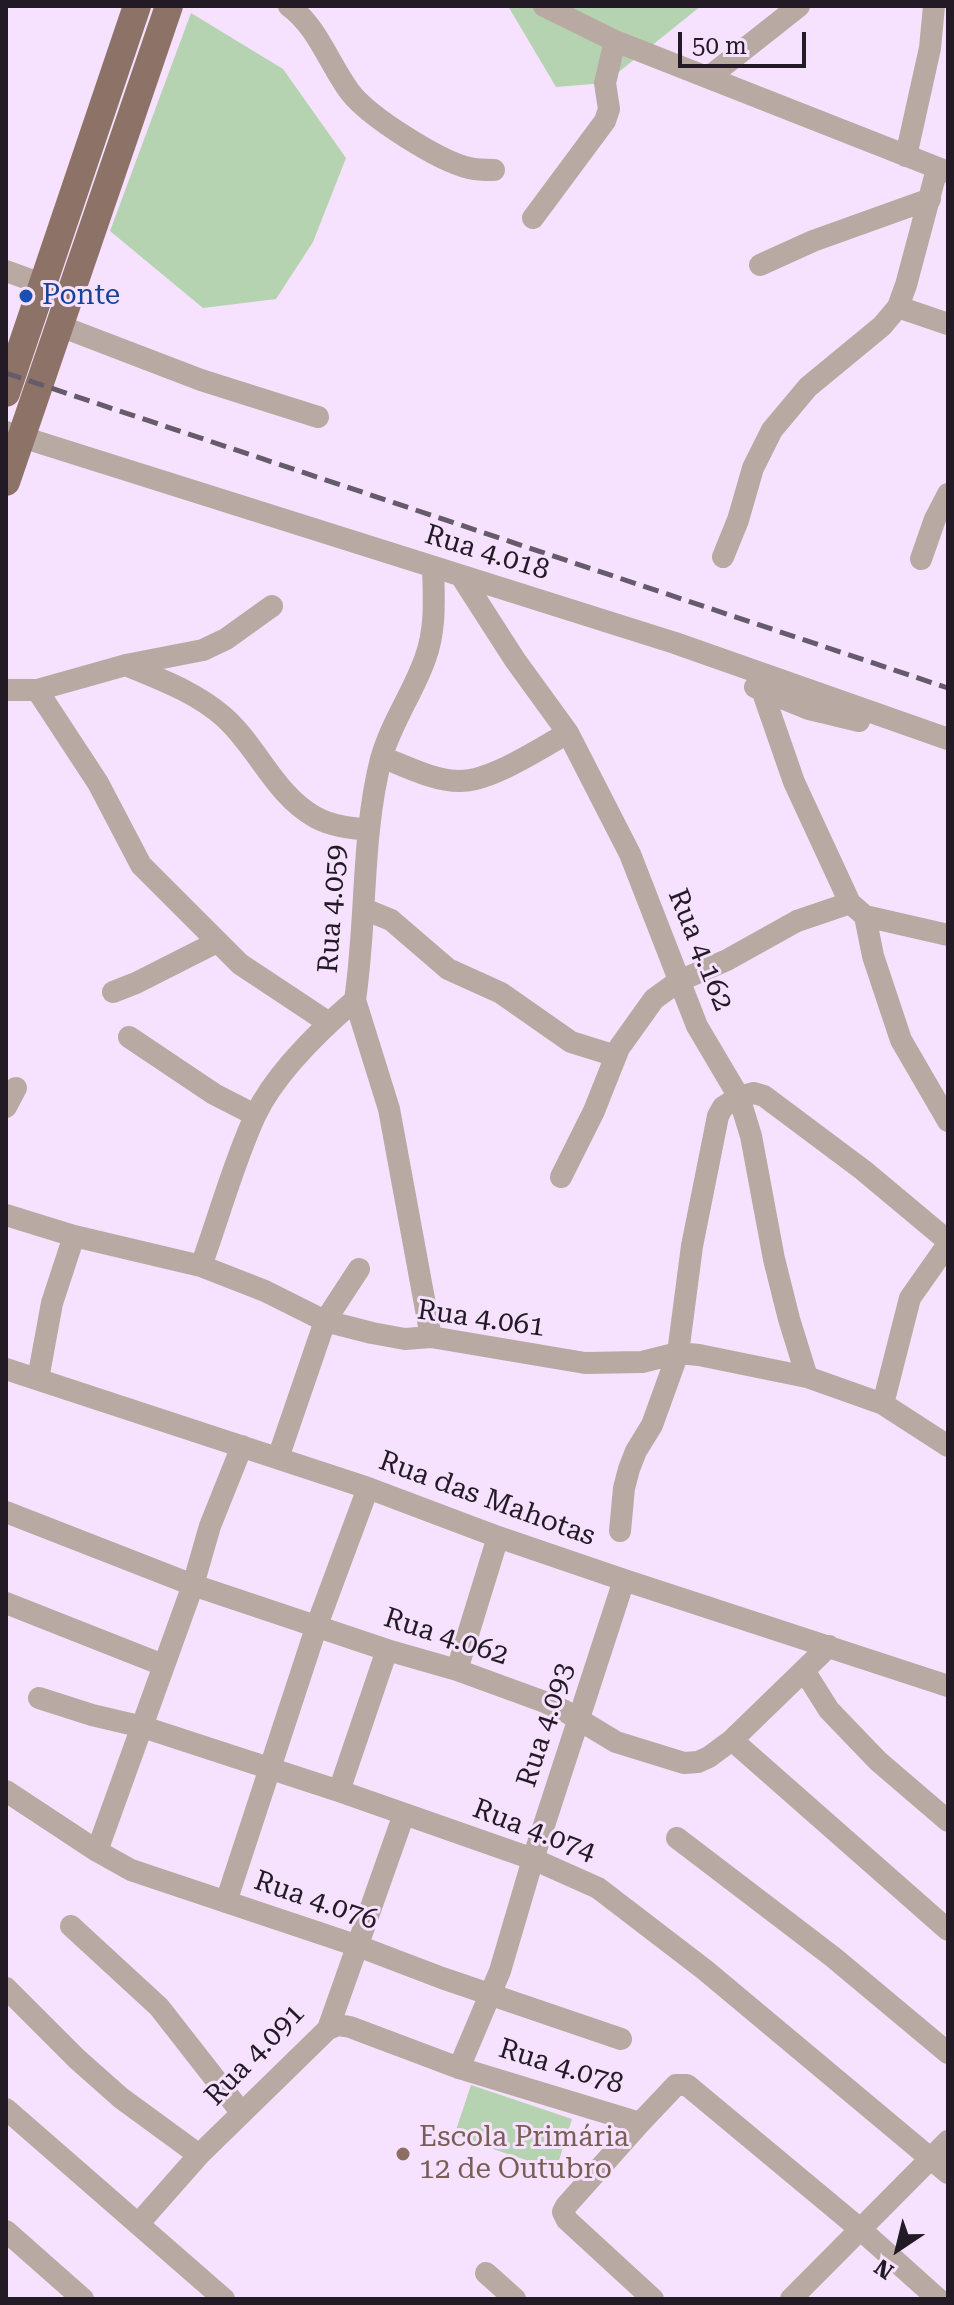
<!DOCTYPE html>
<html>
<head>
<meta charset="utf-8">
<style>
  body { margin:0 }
  #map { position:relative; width:954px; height:2305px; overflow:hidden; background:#f6e1fe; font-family:"Roboto Serif",serif }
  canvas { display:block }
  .frame { position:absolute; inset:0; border:8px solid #221b25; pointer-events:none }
  .north { position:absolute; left:858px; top:2209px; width:80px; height:80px; -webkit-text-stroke:6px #f6e1fe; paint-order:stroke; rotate:215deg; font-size:22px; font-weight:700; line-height:32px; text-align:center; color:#221b25 }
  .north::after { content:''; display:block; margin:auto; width:28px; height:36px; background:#221b25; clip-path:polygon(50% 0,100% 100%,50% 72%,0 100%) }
  .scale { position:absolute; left:678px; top:32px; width:128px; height:36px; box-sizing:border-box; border:4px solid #221b25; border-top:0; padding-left:10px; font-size:24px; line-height:28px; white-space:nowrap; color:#221b25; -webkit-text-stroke:6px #f6e1fe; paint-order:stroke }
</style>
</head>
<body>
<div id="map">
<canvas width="954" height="2305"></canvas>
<div class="frame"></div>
<div class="north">N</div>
<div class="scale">50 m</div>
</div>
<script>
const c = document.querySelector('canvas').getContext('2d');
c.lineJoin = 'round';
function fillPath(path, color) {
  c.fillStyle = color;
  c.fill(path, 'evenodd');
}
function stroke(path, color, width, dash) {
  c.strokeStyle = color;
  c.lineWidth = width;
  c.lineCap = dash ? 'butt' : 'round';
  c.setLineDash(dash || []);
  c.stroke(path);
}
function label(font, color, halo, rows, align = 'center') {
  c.font = font + ' "Roboto Serif",serif';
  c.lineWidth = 6;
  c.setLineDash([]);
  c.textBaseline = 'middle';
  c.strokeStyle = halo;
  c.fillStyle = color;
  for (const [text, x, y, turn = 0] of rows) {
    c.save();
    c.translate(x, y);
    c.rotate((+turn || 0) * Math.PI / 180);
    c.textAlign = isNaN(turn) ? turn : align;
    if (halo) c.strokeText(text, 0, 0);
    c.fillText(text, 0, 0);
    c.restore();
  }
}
fillPath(new Path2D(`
  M 508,6 L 701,6 L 605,83 L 556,87 Z
  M 191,13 L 283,69 L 346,158 L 313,242 L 276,299 L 203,308 L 110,231 Z
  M 471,2085 L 572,2119 L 556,2170 L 454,2136 Z`), '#b5d3b1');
stroke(new Path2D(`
  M 289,6 C 318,27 329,64 350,92 C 369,117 439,161 469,168 C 477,170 486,170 494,170
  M 544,6 L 615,41 L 948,172
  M 709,77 L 799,6
  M 906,156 L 930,48 L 934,6
  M 533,218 L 605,121 L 609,109 L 605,83 L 615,41
  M 760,265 L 813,241 L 930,199
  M 6,271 L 42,284
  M 898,307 L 948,324
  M 60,326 L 201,380 L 318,417
  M 6,432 L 675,643 L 948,739
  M 723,557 L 738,520 L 753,468 L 772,430 L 808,387 L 882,326 L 898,307 L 906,285 L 937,169
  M 921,559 L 935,519 L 948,494
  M 461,576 L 515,660 L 568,733 L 630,854 L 697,1026 L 739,1097 L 751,1136 L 774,1259 L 789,1319 L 807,1377
  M 126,665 C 159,679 196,692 224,717 C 257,746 275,795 315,817 C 331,826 350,828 369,830
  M 755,687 L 809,709 L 859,721
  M 6,690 L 37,690 L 126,665 L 203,650 L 226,639 L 272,606
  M 37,690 L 98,783 L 141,865 L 240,964 L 329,1023
  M 762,690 L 794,782 L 850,903 L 865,916 L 948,935
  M 382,757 C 405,766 434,781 460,781 C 492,781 540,748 568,733
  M 364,909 L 391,920 L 448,969 L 501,993 L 571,1042 L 616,1056
  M 865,916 L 873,956 L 901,1040 L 948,1121
  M 113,992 L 136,983 L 217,942
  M 355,1000 L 389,1109 L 431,1337
  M 129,1037 L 214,1094 L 255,1115
  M 6,1107 L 16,1088
  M 561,1177 L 594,1111 L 619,1048 L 654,999 L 679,981 L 727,960 L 797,921 L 850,903
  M 6,1215 L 74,1236 L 201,1266 L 265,1291 L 325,1321 L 372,1333 L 405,1339 L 431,1337 L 585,1363 L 642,1362 L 678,1353 L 699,1355 L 807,1377 L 883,1404 L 948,1446
  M 201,1266 C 219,1217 233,1164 255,1116 C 275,1073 319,1031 355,1000 C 367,920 361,838 381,759 C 391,723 413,693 425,659 C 436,630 434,599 433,568
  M 6,1369 L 368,1488 L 498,1537 L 624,1580 L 948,1686
  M 38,1379 L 52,1303 L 74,1236
  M 883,1404 L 910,1298 L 948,1244
  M 278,1458 L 325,1321 L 359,1269
  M 6,1512 L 193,1585 L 387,1650 L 457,1670 L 542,1701 L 563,1710 L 616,1742 L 684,1763 L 698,1762 L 709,1757 L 732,1740 L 829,1646
  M 620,1531 L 624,1488 L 629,1469 L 636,1451 L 652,1425 L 678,1353 L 692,1246 L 718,1116 L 723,1107 L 739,1097 L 754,1093 L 764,1096 L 863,1170 L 948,1241
  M 6,1603 L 163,1665
  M 457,1670 L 498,1537
  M 805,1672 L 829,1710 L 878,1761 L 948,1821
  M 39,1698 L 92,1715 L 143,1727 L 339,1791 L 533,1859 L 598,1888 L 705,1970 L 948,2173
  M 732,1740 L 948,1930
  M 6,1791 L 97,1851 L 131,1870 L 358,1946 L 442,1978 L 621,2039
  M 339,1791 L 387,1650
  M 677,1838 L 833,1957 L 948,2053
  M 97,1851 L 193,1585 L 210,1526 L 242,1446
  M 226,1902 L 317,1625 L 368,1488
  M 71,1926 L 159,2007 L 241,2112
  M 6,1988 L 77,2059 L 121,2098 L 199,2155
  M 328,2029 L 338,2025 L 350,2027 L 459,2068 L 640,2123 L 676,2085 L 687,2085 L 860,2229 L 938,2299
  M 459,2068 L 500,1971 L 533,1859 L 624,1580
  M 6,2109 L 224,2299
  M 640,2123 L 566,2206 L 563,2212 L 567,2220 L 653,2299
  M 139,2223 L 199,2155 L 328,2029 L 404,1814
  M 6,2231 L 83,2299
  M 486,2273 L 515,2299
  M 791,2299 L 948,2141`), '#b8a9a2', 22);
stroke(new Path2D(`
  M 6,393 L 137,6
  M 6,482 L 169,6`), '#8d7367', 28);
stroke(new Path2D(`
  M 6,373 L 948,688`), '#665b6b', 5, [16, 8]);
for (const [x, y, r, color] of [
  [26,296,8,"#1a4fb4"],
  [403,2154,8,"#8d6e63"]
]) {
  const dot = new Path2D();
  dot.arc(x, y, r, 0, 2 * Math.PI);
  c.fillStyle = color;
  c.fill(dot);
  stroke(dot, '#f6e1fe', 3);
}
label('28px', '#164399', '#f6e1fe', [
  ["Ponte",42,296]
], 'left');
label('28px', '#221b25', '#f6e1fe', [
  ["Rua 4.018",487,553,17],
  ["Rua 4.059",333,909,-86],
  ["Rua 4.162",700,950,68],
  ["Rua 4.061",481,1319,8],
  ["Rua das Mahotas",487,1499,20],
  ["Rua 4.062",446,1637,18],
  ["Rua 4.093",546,1725,-72],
  ["Rua 4.074",534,1831,21],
  ["Rua 4.076",316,1901,19],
  ["Rua 4.091",255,2055,-46],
  ["Rua 4.078",561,2067,17]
]);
label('28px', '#785e54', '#f6e1fe', [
  ["Escola Primária",419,2138],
  ["12 de Outubro",419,2170]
], 'left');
</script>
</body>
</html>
